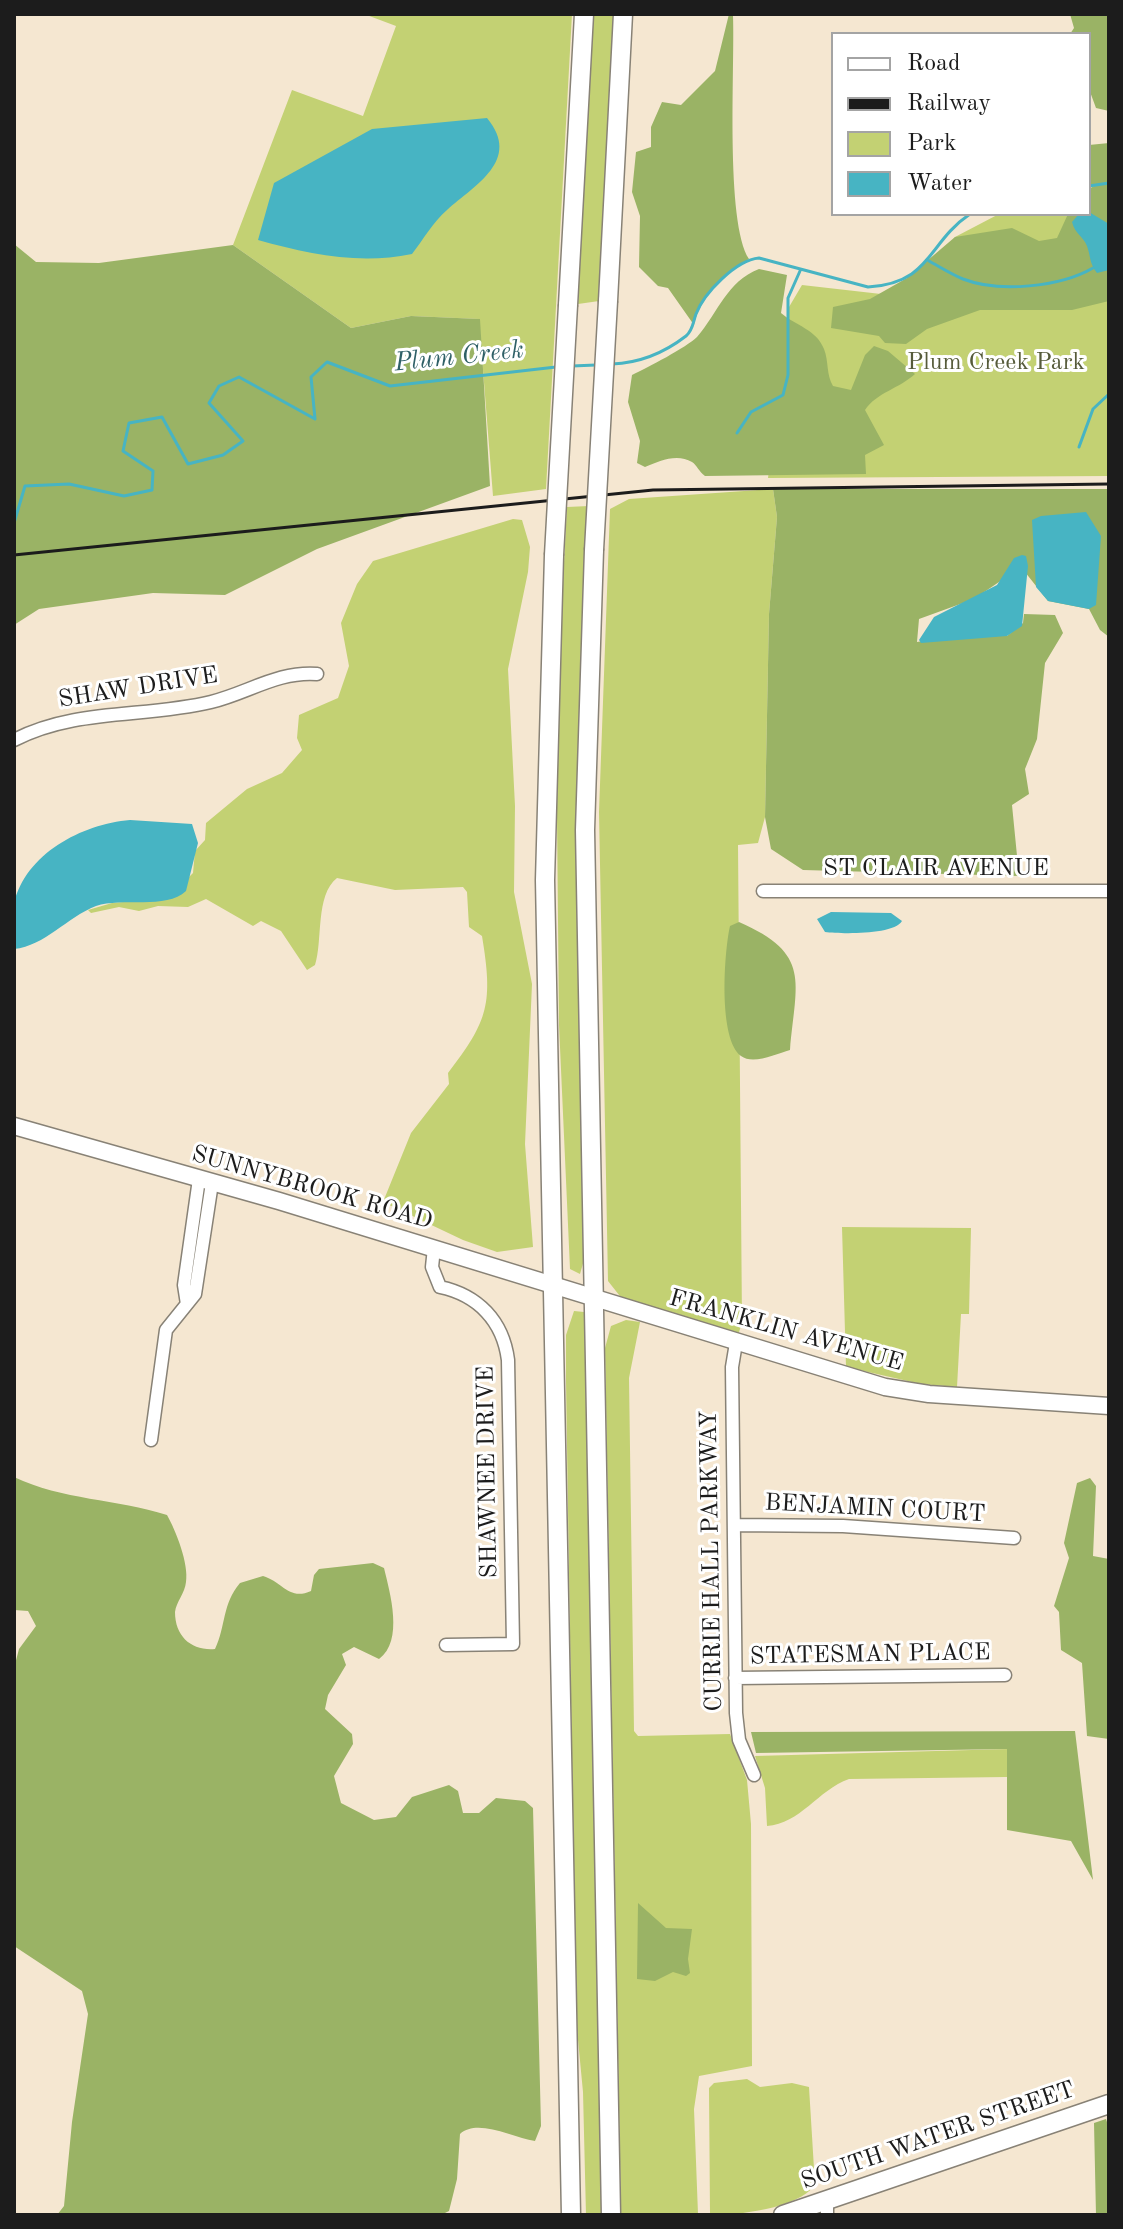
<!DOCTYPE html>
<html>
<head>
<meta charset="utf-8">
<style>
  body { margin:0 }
  #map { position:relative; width:1123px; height:2229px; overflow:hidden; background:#f5e7d1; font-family:"Old Standard TT",serif }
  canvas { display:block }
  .frame { position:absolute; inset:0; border:16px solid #1c1c1c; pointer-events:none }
  .legend { position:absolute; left:831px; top:32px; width:260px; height:184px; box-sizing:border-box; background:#fff; border:2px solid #a4a4a4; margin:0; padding:10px 14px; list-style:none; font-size:24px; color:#1c1c1c }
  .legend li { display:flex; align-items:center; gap:16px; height:40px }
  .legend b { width:40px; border:2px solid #a4a4a4 }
</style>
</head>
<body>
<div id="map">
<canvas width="1123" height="2229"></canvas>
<div class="frame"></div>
<ul class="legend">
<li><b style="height:10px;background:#fff"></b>Road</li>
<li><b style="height:10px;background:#1c1c1c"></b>Railway</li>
<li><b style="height:22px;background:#c3d173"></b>Park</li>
<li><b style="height:22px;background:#47b4c3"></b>Water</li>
</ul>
</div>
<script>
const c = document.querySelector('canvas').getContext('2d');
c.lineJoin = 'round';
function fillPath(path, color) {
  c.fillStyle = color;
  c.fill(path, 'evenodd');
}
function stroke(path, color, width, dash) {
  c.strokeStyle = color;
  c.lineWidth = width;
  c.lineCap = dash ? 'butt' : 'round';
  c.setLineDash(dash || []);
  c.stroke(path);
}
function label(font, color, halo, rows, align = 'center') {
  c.font = font + ' "Old Standard TT",serif';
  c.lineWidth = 6;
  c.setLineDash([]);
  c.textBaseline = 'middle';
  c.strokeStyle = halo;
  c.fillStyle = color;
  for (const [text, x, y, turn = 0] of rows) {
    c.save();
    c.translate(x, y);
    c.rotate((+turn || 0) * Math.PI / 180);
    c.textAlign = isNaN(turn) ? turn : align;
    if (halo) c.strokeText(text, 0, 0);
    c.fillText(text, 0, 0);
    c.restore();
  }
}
fillPath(new Path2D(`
  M 364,14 L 572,14 L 546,489 L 493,496 L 479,319 L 411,316 L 351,328 L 233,245 L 292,90 L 363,116 L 396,26 Z
  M 592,14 L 615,14 L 599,301 L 578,304 Z
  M 1109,197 L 1109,476 L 768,478 L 789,307 L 802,285 L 881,294 L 925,275 L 955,237 L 999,214 L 1089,214 Z
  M 773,489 L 777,517 L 769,614 L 765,817 L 758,843 L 738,845 L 742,1323 L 738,1335 L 623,1300 L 608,1281 L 599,812 L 610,509 L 629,499 Z
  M 589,506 L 584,1260 L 580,1274 L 570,1269 L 559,1025 L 556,711 L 567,507 Z
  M 513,519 L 522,520 L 530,547 L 528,572 L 508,669 L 515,806 L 514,892 L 532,984 L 525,1144 L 533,1247 L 497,1252 L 463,1240 L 383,1202 L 411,1133 L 449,1084 L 448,1073 C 489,1020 493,1003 482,936 L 469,927 L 467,892 L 463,887 L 395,890 L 337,878 C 315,895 323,941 315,965 L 307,970 L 281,931 L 261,921 L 253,926 L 206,899 L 188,907 L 158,906 L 139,911 L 119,907 L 91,913 L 88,910 L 112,903 L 168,898 L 193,873 L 195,851 L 205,840 L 206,823 L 247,789 L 282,773 L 302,750 L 297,738 L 299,715 L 338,698 L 349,666 L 341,623 L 357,584 L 373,561 Z
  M 842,1227 L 971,1228 L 969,1314 L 961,1314 L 957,1387 L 921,1384 L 846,1367 Z
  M 574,1311 L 584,1312 L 592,1497 L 604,2215 L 586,2215 L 583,2092 L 576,2019 L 566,1381 L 566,1335 Z
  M 626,1320 L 640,1322 L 629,1378 L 634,1731 L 638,1736 L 730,1734 L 747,1780 L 751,1824 L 752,2066 L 699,2076 L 694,2109 L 698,2214 L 695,2215 L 621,2215 L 605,1348 L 611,1326 Z
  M 1008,1749 L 1007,1777 L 849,1779 C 818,1790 800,1824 767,1826 L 765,1788 L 755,1756 Z
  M 747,2079 L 760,2087 L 792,2083 L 809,2087 L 815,2185 C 797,2209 738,2215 710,2215 L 709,2088 L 714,2083 Z`), '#c3d173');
fillPath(new Path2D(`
  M 729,14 L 733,16 C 735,67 725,222 749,259 C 726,273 699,298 694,325 L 668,288 L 658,286 L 639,267 L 640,216 L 632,192 L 636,152 L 651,147 L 651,127 L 662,102 L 681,105 L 715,71 Z
  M 1070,14 L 1109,14 L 1109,111 L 1096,108 L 1089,89 L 1089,34 L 1070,34 L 1074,28 Z
  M 1109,143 L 1109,301 L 1072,310 L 980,310 L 927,329 L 906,344 L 885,343 L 879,336 L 831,328 L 833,307 L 870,299 L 907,278 L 955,237 L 1012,228 L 1039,241 L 1057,238 L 1068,214 L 1089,214 L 1089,189 L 1094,186 L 1089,186 L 1089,145 Z
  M 14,244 L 36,262 L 99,263 L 233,245 L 351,328 L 411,316 L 480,319 L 490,486 L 317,549 L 225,595 L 153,593 L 39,609 L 14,625 Z
  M 759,269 L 787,275 L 781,313 C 796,326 816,329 824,349 C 829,362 826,374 833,386 L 851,390 L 865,355 L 874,346 L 888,351 L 915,374 C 900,388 876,393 865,410 L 884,445 L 865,455 L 866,474 L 705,476 C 699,472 697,465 692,462 C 677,453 659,461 645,467 L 637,463 L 640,441 L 628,402 L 632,375 C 647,368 687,347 697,337 C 718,313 727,281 759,269 Z
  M 773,489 L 1109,489 L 1109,637 L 1100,630 L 1089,609 L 1048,601 L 1021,567 L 974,599 L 919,619 L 917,642 L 963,634 L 1007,636 L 1023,623 L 1024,614 L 1055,615 L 1063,633 L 1045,663 L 1037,739 L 1025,769 L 1029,794 L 1012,805 L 1019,876 L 803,870 L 771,849 L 765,817 L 769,614 L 777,517 Z
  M 739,922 C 812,954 796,981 790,1050 C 776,1054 753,1065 741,1056 C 718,1039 724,952 730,926 Z
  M 14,1477 C 62,1500 117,1499 167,1515 C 176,1531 189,1564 186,1582 C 185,1593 176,1602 175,1612 C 175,1637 192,1651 215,1649 C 226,1626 222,1604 240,1583 L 263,1576 C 283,1582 289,1601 311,1591 L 314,1575 L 319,1569 L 373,1563 L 384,1568 C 390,1593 404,1641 379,1659 L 354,1647 L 342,1654 L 346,1665 L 328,1695 L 325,1709 L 352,1734 L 353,1744 L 334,1776 L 341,1803 L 374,1820 L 396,1817 L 412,1797 L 449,1785 L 458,1791 L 463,1813 L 479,1813 L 496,1798 L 525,1801 L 533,1808 L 541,2126 L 535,2141 C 513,2138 478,2118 460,2134 L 457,2179 L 449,2211 L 441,2215 L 57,2215 L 64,2206 L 72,2122 L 88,2014 L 82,1991 L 14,1946 L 14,1668 L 19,1649 L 36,1626 L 28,1611 L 14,1610 Z
  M 1090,1478 L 1096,1486 L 1093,1556 L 1109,1559 L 1109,1739 L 1087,1736 L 1082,1663 L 1061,1650 L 1059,1612 L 1054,1606 L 1069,1558 L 1064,1543 L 1077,1483 Z
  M 1075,1731 L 1093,1880 L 1071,1841 L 1007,1830 L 1007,1749 L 756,1753 L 751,1732 Z
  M 638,1903 L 666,1928 L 692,1929 L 688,1959 L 690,1973 L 686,1976 L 673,1972 L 655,1981 L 637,1979 Z
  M 1106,2119 L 1109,2128 L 1109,2215 L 1096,2215 L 1094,2123 Z`), '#9ab365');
fillPath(new Path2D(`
  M 487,118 C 522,160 475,185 447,210 C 433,222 423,240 412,254 C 359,265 308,254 258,240 L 274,183 L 372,129 Z
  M 1089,212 L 1109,224 L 1109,270 L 1097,273 C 1089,263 1091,257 1087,246 C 1083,236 1075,234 1072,222 L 1079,214 Z
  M 1086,512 L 1101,536 L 1096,605 L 1089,609 L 1048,601 L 1036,587 L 1032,520 L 1041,516 Z
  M 1022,555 L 1026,556 L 1028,566 L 1022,626 L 1007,636 L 921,643 L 919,640 L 934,617 L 997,585 L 1014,558 Z
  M 130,820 L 192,824 L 198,843 L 186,891 C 166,910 122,897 96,906 C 67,917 45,946 14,949 C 14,935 11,918 14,904 C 25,854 82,824 130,820 Z
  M 831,912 L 891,913 L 902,921 C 894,935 841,934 825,932 L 817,919 Z`), '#47b4c3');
stroke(new Path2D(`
  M 1089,186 L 1109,183
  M 929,261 C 940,267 951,274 963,279 C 999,293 1060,287 1093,268
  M 612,364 C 639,363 664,353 686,336 C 693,330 693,322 696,314 C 704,293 736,260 759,258 L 868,287 C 932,283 927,243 970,214
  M 572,366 L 596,365
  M 737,433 L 751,412 L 783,395 L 788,375 L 788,298 L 800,271
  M 1079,447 L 1093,409 L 1109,394
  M 14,523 L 25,486 L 69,484 L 124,496 L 152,490 L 153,471 L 123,451 L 129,423 L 162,417 L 188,464 L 223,455 L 243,441 L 209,403 L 219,386 L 239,377 L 315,419 L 311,377 L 327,362 L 390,386 L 556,367`), '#47b4c3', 3);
const street = new Path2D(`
  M 14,740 C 76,708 145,718 211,702 C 248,693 278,671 317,674
  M 763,891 L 1109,891
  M 434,1248 L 432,1267 L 440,1287 C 478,1295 503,1321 508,1360 L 513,1644 L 446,1645
  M 187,1304 L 184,1285 L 199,1179
  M 736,1343 L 732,1367 L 736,1713 L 739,1740 L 754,1775
  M 151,1440 L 166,1330 L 195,1294 L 212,1183
  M 734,1525 L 843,1526 L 1014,1538
  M 735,1678 L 1005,1675
  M 827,2198 L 827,2215`);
const secondary = new Path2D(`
  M 14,1126 L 279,1201 L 885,1387 L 929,1394 L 1109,1406`);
const primary = new Path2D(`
  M 608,301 L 623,14
  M 568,305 L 584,14
  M 594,550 L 585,830 L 611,2215
  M 554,555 L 545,880 L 571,2215
  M 783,2215 L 1109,2104`);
stroke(street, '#888276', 15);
stroke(secondary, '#888276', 19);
stroke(primary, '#888276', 21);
stroke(street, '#fff', 12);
stroke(secondary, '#fff', 16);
stroke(primary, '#fff', 18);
stroke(new Path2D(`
  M 14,555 L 653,490 L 1109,484`), '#1c1c1c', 3);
const primaryBridge = new Path2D(`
  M 594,550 L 608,301
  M 554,555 L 568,305`);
stroke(primaryBridge, '#888276', 21, []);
stroke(primaryBridge, '#fff', 18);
label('24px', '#565b3a', '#fff', [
  ["Plum Creek Park",996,363]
]);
label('24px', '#1c1c1c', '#fff', [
  ["SHAW DRIVE",138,688,-9],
  ["ST CLAIR AVENUE",936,869],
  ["SUNNYBROOK ROAD",312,1188,16],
  ["FRANKLIN AVENUE",786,1331,16],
  ["SHAWNEE DRIVE",488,1472,-91],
  ["BENJAMIN COURT",875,1509,3],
  ["CURRIE HALL PARKWAY",712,1561,-91],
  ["STATESMAN PLACE",870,1655,-1],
  ["SOUTH WATER STREET",938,2136,-19]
]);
label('italic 26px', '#2f6067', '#fff', [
  ["Plum Creek",459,357,-6]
]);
</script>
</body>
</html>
